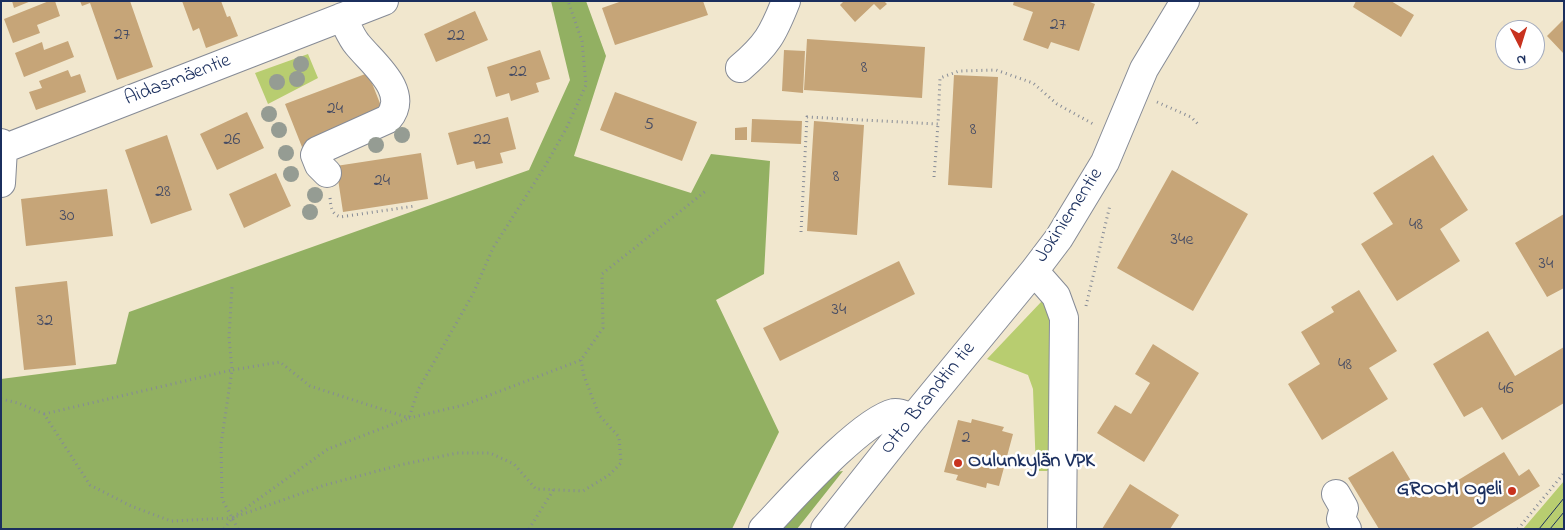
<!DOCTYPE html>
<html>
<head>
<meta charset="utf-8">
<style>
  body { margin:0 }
  #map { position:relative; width:1565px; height:530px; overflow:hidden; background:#f1e7ce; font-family:"Indie Flower",sans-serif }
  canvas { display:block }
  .frame { position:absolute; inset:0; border:2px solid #1b2f5e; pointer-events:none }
  .north { position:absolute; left:1495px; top:20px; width:50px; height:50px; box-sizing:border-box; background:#fff; border:1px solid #a4acbf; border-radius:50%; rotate:175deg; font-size:14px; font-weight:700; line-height:20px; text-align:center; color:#1b2f5e }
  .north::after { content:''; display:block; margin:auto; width:18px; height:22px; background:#c8321e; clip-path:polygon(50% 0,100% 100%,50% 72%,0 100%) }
</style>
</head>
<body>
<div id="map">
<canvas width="1565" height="530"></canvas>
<div class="frame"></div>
<div class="north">N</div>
</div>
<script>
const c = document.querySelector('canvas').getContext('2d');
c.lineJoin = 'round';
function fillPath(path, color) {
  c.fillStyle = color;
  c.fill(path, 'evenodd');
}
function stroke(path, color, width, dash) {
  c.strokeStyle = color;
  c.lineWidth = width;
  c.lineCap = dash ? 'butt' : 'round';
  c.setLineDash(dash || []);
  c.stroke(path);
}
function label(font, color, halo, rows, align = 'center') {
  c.font = font + ' "Indie Flower",sans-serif';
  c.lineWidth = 5;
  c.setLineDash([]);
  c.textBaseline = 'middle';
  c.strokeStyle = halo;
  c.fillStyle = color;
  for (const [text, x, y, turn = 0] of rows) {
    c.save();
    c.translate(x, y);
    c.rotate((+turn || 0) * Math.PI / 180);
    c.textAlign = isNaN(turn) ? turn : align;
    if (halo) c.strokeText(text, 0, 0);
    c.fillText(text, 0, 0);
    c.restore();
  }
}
fillPath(new Path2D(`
  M 308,54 L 318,78 L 268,104 L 255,73 Z
  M 1042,301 L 1048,306 L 1052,313 L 1052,467 L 1047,471 L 1036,471 L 1033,389 L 1028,375 L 987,359 Z
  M 1564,481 L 1564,529 L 1523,529 Z`), '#b8cd70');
fillPath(new Path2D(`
  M 551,1 L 586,1 L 606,56 L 574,156 L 691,193 L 711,154 L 770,161 L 764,274 L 716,300 L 779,432 L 732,529 L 1,529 L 1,379 L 116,364 L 129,312 L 529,170 L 570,80 Z
  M 843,471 L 797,529 L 779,529 L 829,473 Z`), '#92b062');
fillPath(new Path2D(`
  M 12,1 L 31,1 L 14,8 Z
  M 49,1 L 55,1 L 60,16 L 37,25 L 40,33 L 13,43 L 4,19 Z
  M 80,1 L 130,1 L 153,67 L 117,80 L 90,3 L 82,6 Z
  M 182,1 L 221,1 L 227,17 L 230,16 L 238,36 L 206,48 L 199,28 L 193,31 Z
  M 622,1 L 703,1 L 708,15 L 615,45 L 602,8 Z
  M 844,1 L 884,1 L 887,4 L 880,10 L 874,4 L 855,22 L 840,5 Z
  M 1014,1 L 1087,1 L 1095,4 L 1079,51 L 1051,42 L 1048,49 L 1023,40 L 1033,12 L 1013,5 Z
  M 1356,1 L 1391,1 L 1414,15 L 1401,37 L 1353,7 Z
  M 475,11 L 488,40 L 436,62 L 424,34 Z
  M 1564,19 L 1564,54 L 1547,36 Z
  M 807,39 L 925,47 L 922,98 L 804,90 Z
  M 68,41 L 74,57 L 24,77 L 15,53 L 42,42 L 44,50 Z
  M 540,50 L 550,79 L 536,83 L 539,92 L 511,101 L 509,93 L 496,97 L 487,67 Z
  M 784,50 L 805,51 L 803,93 L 782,91 Z
  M 68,70 L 71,77 L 80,74 L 86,92 L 36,110 L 29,92 L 42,88 L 39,81 Z
  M 368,73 L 385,116 L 302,147 L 285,104 Z
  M 954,75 L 998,77 L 992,188 L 948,185 Z
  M 615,92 L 697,122 L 682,161 L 600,130 Z
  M 247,112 L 264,148 L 217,170 L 200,134 Z
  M 508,117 L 516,149 L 500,153 L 503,163 L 476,169 L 474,161 L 457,165 L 448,133 Z
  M 752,119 L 802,121 L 801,144 L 751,142 Z
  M 814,121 L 864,125 L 857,235 L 807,231 Z
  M 747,127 L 747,140 L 735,140 L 735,128 Z
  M 167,135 L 192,210 L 151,224 L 125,150 Z
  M 421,153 L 428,199 L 343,212 L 336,166 Z
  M 1433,155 L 1468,210 L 1440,229 L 1460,261 L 1397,301 L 1361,244 L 1393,224 L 1373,193 Z
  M 1172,170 L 1248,214 L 1193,311 L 1117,268 Z
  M 276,173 L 291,206 L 244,228 L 229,194 Z
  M 107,189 L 113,236 L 26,246 L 21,199 Z
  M 1564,214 L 1564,288 L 1547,297 L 1515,243 Z
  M 899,261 L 915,294 L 780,361 L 763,328 Z
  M 67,281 L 76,365 L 24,370 L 15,287 Z
  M 1359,290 L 1397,351 L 1369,368 L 1388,399 L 1322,440 L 1288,384 L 1320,364 L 1301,332 L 1334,312 L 1331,307 Z
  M 1488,331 L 1515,376 L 1564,347 L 1564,403 L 1502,440 L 1482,407 L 1464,417 L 1433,364 Z
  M 1153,344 L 1199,373 L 1144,462 L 1097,433 L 1115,405 L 1131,414 L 1150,383 L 1135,374 Z
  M 972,419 L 1004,427 L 1002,431 L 1013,434 L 999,486 L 987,483 L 986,488 L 956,480 L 958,475 L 944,472 L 958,420 L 971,423 Z
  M 1393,451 L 1413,484 L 1419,481 L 1429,498 L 1504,452 L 1519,476 L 1529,469 L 1540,486 L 1470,529 L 1379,529 L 1348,478 Z
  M 1130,484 L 1179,515 L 1170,529 L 1102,529 Z`), '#c6a578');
const minor = new Path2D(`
  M 740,68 C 767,45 773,34 786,1
  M 1,143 L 3,149 L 1,183
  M 3,149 L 384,1
  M 327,173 L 319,165 L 315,155 L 317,151 L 388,119 C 411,92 373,64 357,44 C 351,37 347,26 342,17
  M 1034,271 L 1056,296 L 1064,318 L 1062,529
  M 1336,494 L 1344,508 L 1341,519 L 1347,529
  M 763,529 C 790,501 860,421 894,413 C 900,412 907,416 913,418
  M 825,529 L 913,418 L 1034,271 L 1059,238 L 1105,162 L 1144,69 L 1185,1`);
stroke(minor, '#868b96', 30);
stroke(new Path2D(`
  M 1157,102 L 1191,117 L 1199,125
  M 934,177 L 938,124
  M 330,198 C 331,207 331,213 340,217 L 415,206
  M 801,232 L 807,117 L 938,124 L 940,78 L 959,71 L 996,70 L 1033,83 L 1057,104 L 1095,125
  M 1086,306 L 1110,205
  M 1,399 L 18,403 L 44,414 L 90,485 L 131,506 L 171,521 L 232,518 L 325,485 L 400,465 L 457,453 L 490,453 L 514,464 L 536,489 L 583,491 L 609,475 L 621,463 L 619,437 L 599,415 L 584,376 L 581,360
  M 44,414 L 232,370 L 229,337 L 232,287
  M 224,529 L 232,518 L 328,449 L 409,418 L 418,390 L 473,294 L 493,248 L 544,168 L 566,129 L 586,85 L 582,41 L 568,1
  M 238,529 L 222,499 L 221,444 L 232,370 L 280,362 L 310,386 L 409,418 L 464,405 L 581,360 L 603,328 L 602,274 L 707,190
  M 529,529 L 554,489
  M 1518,529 L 1564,473`), '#868b96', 3, [1, 4]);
stroke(minor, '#fff', 28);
stroke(new Path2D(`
  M 1539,529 L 1564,498
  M 1550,529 L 1564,512`), '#1b2f5e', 1);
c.fillStyle = '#959c93';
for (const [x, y] of [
  [301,64],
  [297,79],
  [277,82],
  [269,114],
  [279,130],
  [402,135],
  [376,145],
  [286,153],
  [291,174],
  [315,195],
  [310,212]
]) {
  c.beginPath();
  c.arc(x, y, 8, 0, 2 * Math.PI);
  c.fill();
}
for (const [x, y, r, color] of [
  [958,463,5,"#c8321e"],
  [1512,491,5,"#c8321e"]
]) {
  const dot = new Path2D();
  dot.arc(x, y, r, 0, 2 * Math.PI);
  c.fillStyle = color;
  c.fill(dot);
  stroke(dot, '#fff', 2);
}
label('18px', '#464c64', null, [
  ["27",1058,26],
  ["27",122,36],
  ["22",456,37],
  ["8",864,69],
  ["22",518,73],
  ["24",335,110],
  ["5",649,126],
  ["8",973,131],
  ["26",232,141],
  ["22",482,141],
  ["8",836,178],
  ["24",382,182],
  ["28",163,193],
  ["30",67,217],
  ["48",1416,226],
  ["34e",1182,241],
  ["34",1546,265],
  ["34",839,311],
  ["32",45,322],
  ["48",1345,366],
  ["46",1506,390],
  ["2",966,439]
]);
label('20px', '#1b2f5e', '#fff', [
  ["Aidasmäentie",178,81,-21],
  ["Jokiniementie",1070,216,-57],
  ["Otto Brandtin tie",929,399,-51]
]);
label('bold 20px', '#1b2f5e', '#fff', [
  ["Oulunkylän VPK",968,463],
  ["GROOM Ogeli",1502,491,"right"]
], 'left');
</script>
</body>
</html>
